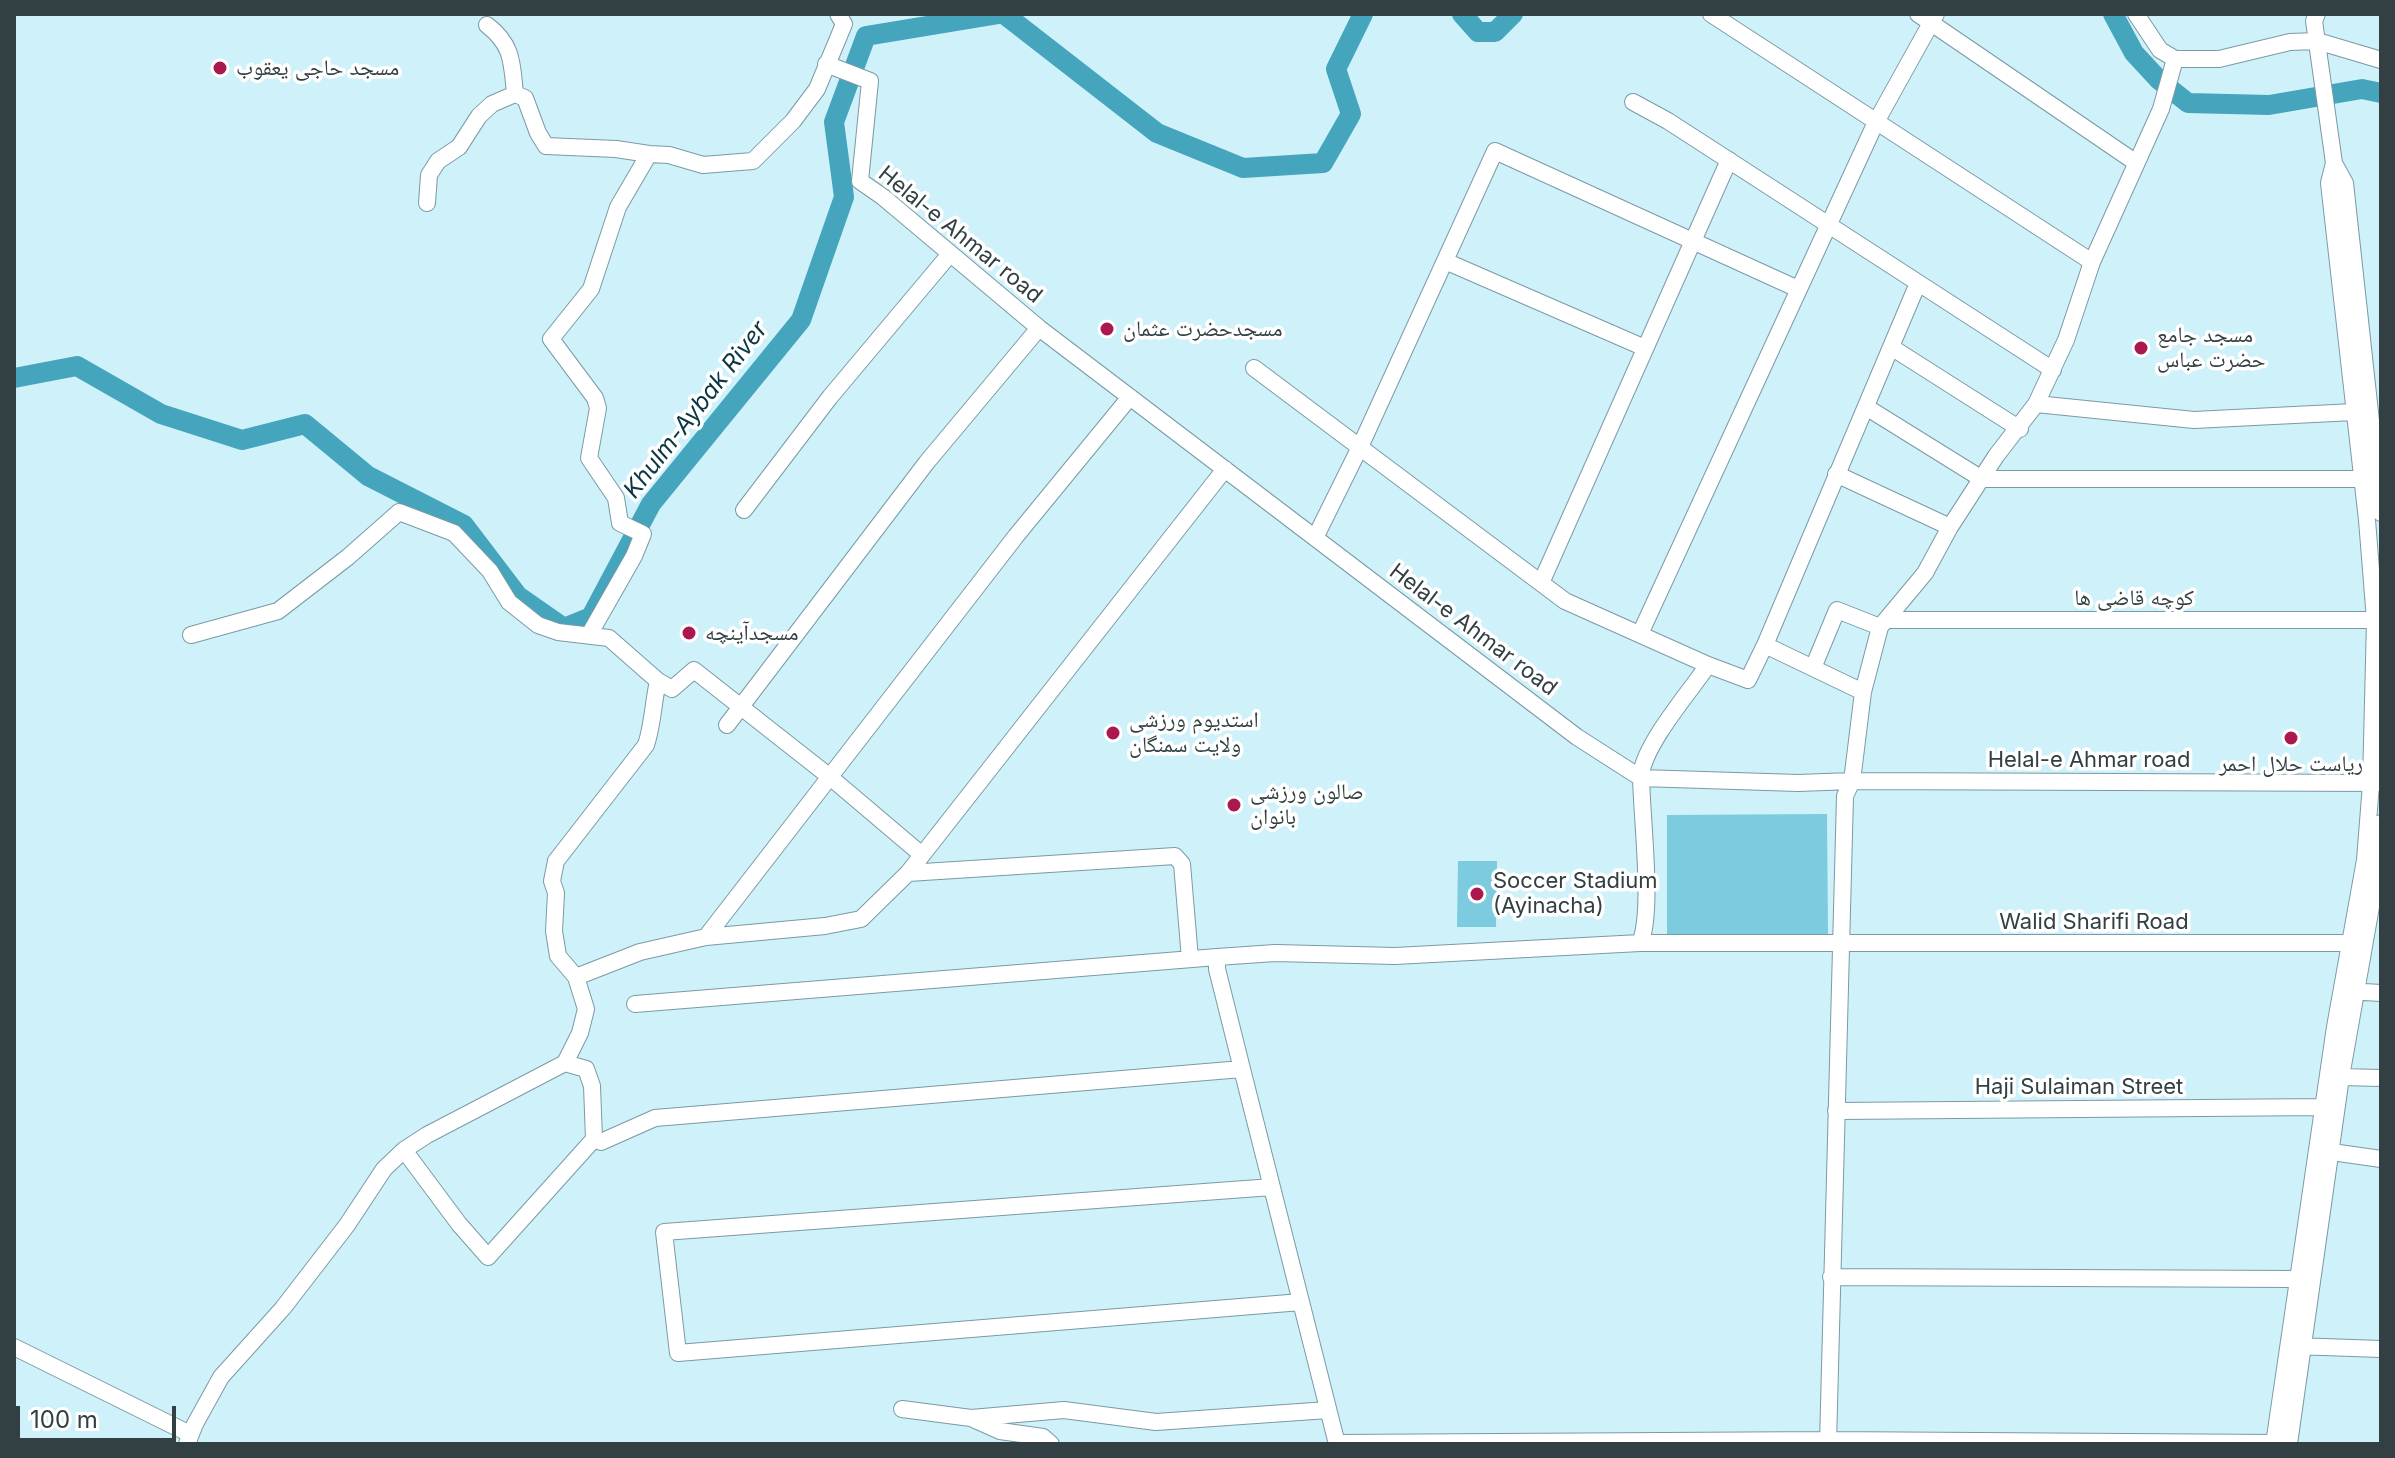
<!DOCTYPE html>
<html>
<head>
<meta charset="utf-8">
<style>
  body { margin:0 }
  #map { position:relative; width:2395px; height:1458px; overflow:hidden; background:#cff1fa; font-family:Inter,sans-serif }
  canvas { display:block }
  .frame { position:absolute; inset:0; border:16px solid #324043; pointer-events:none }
  .scale { position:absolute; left:16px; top:1406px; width:160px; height:36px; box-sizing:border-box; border:4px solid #324043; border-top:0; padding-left:10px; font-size:24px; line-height:28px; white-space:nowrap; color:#324043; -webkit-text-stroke:6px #fff; paint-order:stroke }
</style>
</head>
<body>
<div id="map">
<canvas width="2395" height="1458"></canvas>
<div class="frame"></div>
<div class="scale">100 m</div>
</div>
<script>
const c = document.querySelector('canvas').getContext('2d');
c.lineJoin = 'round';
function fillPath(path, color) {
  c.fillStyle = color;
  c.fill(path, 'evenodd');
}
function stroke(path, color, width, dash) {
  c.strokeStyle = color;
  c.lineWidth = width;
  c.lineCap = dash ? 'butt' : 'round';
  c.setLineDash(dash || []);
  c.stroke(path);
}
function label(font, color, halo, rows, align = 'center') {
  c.font = font + ' Inter,"Noto Naskh Arabic",sans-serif';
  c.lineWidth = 7;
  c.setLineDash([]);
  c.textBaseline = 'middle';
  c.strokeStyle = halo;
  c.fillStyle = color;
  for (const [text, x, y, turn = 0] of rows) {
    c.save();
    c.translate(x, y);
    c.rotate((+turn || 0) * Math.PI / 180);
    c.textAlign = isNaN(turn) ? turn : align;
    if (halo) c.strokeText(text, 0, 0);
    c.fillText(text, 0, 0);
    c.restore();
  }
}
fillPath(new Path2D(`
  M 1827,814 L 1828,934 L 1667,935 L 1667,815 Z
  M 1458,861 L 1497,861 L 1496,927 L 1457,927 Z`), '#7ccbdf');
stroke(new Path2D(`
  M 1004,14 L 1157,133 L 1243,168 L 1323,163 L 1351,114 L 1336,69 L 1363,14
  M 1462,14 L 1478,32 L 1495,32 L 1513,14
  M 2113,14 L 2134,53 L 2159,80 L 2188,103 L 2269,105 L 2362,89 L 2381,93
  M 14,378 L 77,366 L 161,414 L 242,440 L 305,424 L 368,476 L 464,525 L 518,596 L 564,628 L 591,617 L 651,504 L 801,320 L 844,197 L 834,122 L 866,36 L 999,14`), '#44a5bc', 20);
const minor = new Path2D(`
  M 1711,14 L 2092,262
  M 1918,14 L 2135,162
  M 2136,14 L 2160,50 L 2175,59
  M 487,25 C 513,45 512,63 515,94 L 525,98 L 538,133 L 546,146 L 616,149 L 649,154 L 669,155 L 703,165 L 753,161 L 793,121 L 817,89 L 844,24 L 838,14
  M 2175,59 L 2219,59 L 2290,42 L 2317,41 L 2381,60
  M 826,64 L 870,81 L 860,181 L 883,197 L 1039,328 L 1577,737 L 1641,778 L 1798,783 L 1852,781 L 2381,783
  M 1633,102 L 1668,121 L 2053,370
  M 2334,163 L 2345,183 L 2381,513
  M 427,203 L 429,175 L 438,161 L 459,147 L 479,116 L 492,104 L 515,94
  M 1445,261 L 1645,348
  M 1891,347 L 2020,429
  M 1254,368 L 1565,601 L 1708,665
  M 2036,404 L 2194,420 L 2354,412
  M 1866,407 L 1982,479 L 2362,479
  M 1836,474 L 1950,527
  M 744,510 L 830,397 L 950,254
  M 1315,538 L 1360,447 L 1495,151 L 1798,289
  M 1541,583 L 1729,160
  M 1887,620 L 2381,620
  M 1640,634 L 1876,122 L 1936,14
  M 191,635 L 278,611 L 348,557 L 399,512 L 454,533 L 490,571 L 509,602 L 538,625 L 558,632 L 609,638 L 658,681 L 672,689 L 694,670 L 830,777 L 922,855
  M 589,635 L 634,556 L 643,534 L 620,523 L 616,498 L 589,458 L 598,408 L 595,398 L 551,339 L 591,289 L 618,207 L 649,154
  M 1765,645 L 1918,283
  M 1813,668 L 1863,692
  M 727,725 L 927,462 L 1039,328
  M 908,873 L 1175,856 L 1182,864 L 1190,959
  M 706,937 L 1016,536 L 1130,397
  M 1640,943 L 2348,943
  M 576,977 L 640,952 L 706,937 L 825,926 L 861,919 L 908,873 L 1225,469
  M 2347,991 L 2381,993
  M 635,1004 L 1217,957
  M 565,1063 L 580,1033 L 586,1009 L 576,977 L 558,956 L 554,931 L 556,893 L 552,881 L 556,861 L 646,745 C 653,724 653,703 658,681
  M 1242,1069 L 1337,1444
  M 2341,1077 L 2381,1078
  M 1836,1111 L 2323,1107
  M 404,1150 L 459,1224 L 488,1257 L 594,1139
  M 2332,1152 L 2381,1159
  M 1272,1187 L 664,1232 L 678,1353 L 1301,1302
  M 1831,1277 L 2297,1279
  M 2295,1346 L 2381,1349
  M 14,1347 L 190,1434
  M 902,1409 L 971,1418 L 1064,1410 L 1156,1422 L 1328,1410
  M 973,1419 L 1000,1431 L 1043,1437 L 1051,1444
  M 1336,1443 L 1828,1440 L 2275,1443
  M 187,1444 L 195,1424 L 221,1377 L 283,1308 L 347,1225 L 384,1169 L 404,1150 L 427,1135 L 565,1063 L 586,1069 L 592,1086 L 594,1139 L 601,1142 L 655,1118 L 1242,1069 L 1217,969 L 1217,957 L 1275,953 L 1395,956 L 1640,943 C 1654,911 1641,814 1641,774 C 1646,742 1689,693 1708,665 L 1748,680 L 1765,645 L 1813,668 L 1837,610 L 1880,627 L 1925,573 L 1950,527 L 1996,456 L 2036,404 L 2066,340 L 2092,262 L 2161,109 L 2175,59
  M 1828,1444 L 1845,796 L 1852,781 L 1863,692 L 1880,627
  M 2274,1444 L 2335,1027 L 2365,860 L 2371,784 L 2375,620 L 2367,520 L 2329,183 L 2334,163 L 2314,21 L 2317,14
  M 2289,1444 L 2341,1077 L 2375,884 L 2381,823`);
stroke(minor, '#7b9aa3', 18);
stroke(minor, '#fff', 16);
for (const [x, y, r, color] of [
  [220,68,8,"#aa184e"],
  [1107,329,8,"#aa184e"],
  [2141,348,8,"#aa184e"],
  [689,633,8,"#aa184e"],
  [1113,733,8,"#aa184e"],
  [2291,738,8,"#aa184e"],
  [1234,805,8,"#aa184e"],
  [1477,894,8,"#aa184e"]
]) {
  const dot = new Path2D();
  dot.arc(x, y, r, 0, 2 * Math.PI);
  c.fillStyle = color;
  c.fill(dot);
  stroke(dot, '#fff', 3);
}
label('22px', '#324043', '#fff', [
  ["مسجد حاجی یعقوب",236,68],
  ["مسجدحضرت عثمان",1123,329],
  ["مسجد جامع",2157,335],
  ["حضرت عباس",2157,360],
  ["مسجدآینچه",705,633],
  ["استدیوم ورزشی",1129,720],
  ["ولایت سمنگان",1129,745],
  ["ریاست حلال احمر",2291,764,"center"],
  ["صالون ورزشی",1250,792],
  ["بانوان",1250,817],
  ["Soccer Stadium",1493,881],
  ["(Ayinacha)",1493,906]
], 'left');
label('22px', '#324043', '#fff', [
  ["Helal-e Ahmar road",960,235,39],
  ["کوچه قاضی ها",2134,598],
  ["Helal-e Ahmar road",1473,630,37],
  ["Helal-e Ahmar road",2089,760],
  ["Walid Sharifi Road",2094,922],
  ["Haji Sulaiman Street",2079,1087]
]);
label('italic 24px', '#0a3742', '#fff', [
  ["Khulm-Aybak River",696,410,-52]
]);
</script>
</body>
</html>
